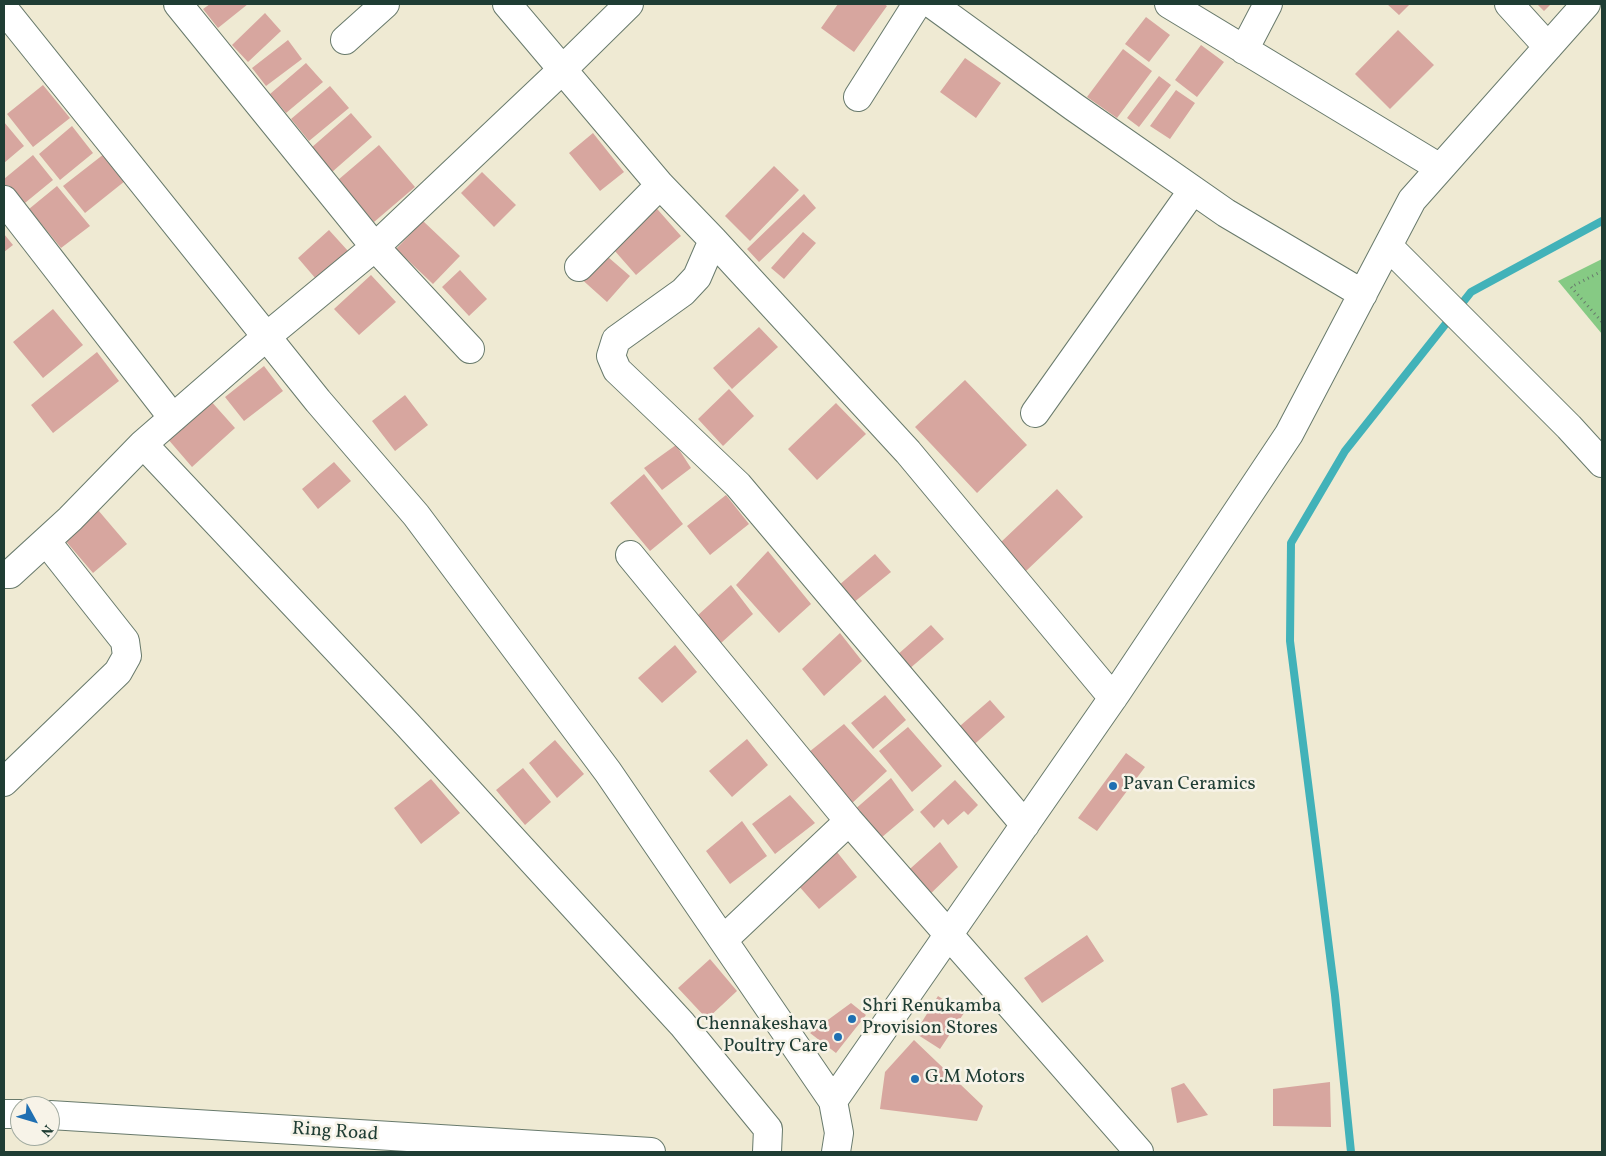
<!DOCTYPE html>
<html>
<head>
<meta charset="utf-8">
<style>
  body { margin:0 }
  #map { position:relative; width:1606px; height:1156px; overflow:hidden; background:#efead3; font-family:Vollkorn,serif }
  canvas { display:block }
  .frame { position:absolute; inset:0; border:5px solid #1f3d34; pointer-events:none }
  .north { position:absolute; left:10px; top:1096px; width:50px; height:50px; box-sizing:border-box; background:#f7f3e8; border:1px solid #a1aaa0; border-radius:50%; rotate:129deg; font-size:14px; font-weight:700; line-height:20px; text-align:center; color:#1f3d34 }
  .north::after { content:''; display:block; margin:auto; width:18px; height:22px; background:#1f6fb2; clip-path:polygon(50% 0,100% 100%,50% 72%,0 100%) }
</style>
</head>
<body>
<div id="map">
<canvas width="1606" height="1156"></canvas>
<div class="frame"></div>
<div class="north">N</div>
</div>
<script>
const c = document.querySelector('canvas').getContext('2d');
c.lineJoin = 'round';
function fillPath(path, color) {
  c.fillStyle = color;
  c.fill(path, 'evenodd');
}
function stroke(path, color, width, dash) {
  c.strokeStyle = color;
  c.lineWidth = width;
  c.lineCap = dash ? 'butt' : 'round';
  c.setLineDash(dash || []);
  c.stroke(path);
}
function label(font, color, halo, rows, align = 'center') {
  c.font = font + ' Vollkorn,serif';
  c.lineWidth = 5;
  c.setLineDash([]);
  c.textBaseline = 'middle';
  c.strokeStyle = halo;
  c.fillStyle = color;
  for (const [text, x, y, turn = 0] of rows) {
    c.save();
    c.translate(x, y);
    c.rotate((+turn || 0) * Math.PI / 180);
    c.textAlign = isNaN(turn) ? turn : align;
    if (halo) c.strokeText(text, 0, 0);
    c.fillText(text, 0, 0);
    c.restore();
  }
}
fillPath(new Path2D(`
  M 1602,259 L 1602,334 L 1558,281 Z`), '#86ca84');
stroke(new Path2D(`
  M 1351,1152 L 1335,995 L 1290,641 L 1291,543 L 1345,451 L 1471,292 L 1602,221`), '#42b2b9', 8);
fillPath(new Path2D(`
  M 210,4 L 248,4 L 218,28 L 203,9 Z
  M 838,4 L 884,4 L 887,6 L 854,52 L 821,28 Z
  M 1387,4 L 1410,4 L 1399,15 Z
  M 1537,4 L 1551,4 L 1544,11 Z
  M 265,13 L 281,31 L 248,62 L 232,45 Z
  M 1146,17 L 1170,35 L 1149,62 L 1125,44 Z
  M 1398,30 L 1434,65 L 1390,109 L 1355,74 Z
  M 288,40 L 302,59 L 266,86 L 252,68 Z
  M 1201,45 L 1224,62 L 1197,97 L 1175,80 Z
  M 1123,49 L 1152,71 L 1117,118 L 1087,97 Z
  M 965,58 L 1001,83 L 976,118 L 940,92 Z
  M 306,63 L 323,82 L 286,113 L 270,94 Z
  M 1159,76 L 1171,85 L 1139,127 L 1127,118 Z
  M 43,85 L 70,118 L 33,147 L 7,114 Z
  M 330,86 L 349,108 L 309,141 L 291,119 Z
  M 1176,90 L 1195,103 L 1170,139 L 1150,126 Z
  M 351,113 L 372,137 L 332,172 L 311,148 Z
  M 4,122 L 24,146 L 4,163 Z
  M 72,126 L 93,153 L 60,180 L 39,154 Z
  M 593,133 L 624,172 L 600,191 L 569,153 Z
  M 379,145 L 415,187 L 374,222 L 338,180 Z
  M 104,154 L 125,181 L 85,213 L 63,186 Z
  M 33,155 L 53,180 L 20,207 L 4,186 L 4,179 Z
  M 774,166 L 799,190 L 750,241 L 725,216 Z
  M 482,172 L 516,205 L 494,227 L 461,193 Z
  M 57,186 L 90,226 L 61,248 L 29,209 Z
  M 804,194 L 816,208 L 759,262 L 747,249 Z
  M 651,202 L 681,236 L 636,275 L 607,242 Z
  M 423,221 L 460,256 L 433,284 L 396,249 Z
  M 329,230 L 348,251 L 316,279 L 298,258 Z
  M 803,232 L 816,243 L 784,279 L 771,268 Z
  M 4,234 L 13,245 L 4,252 Z
  M 601,251 L 630,276 L 607,302 L 578,276 Z
  M 460,270 L 487,299 L 469,316 L 442,287 Z
  M 371,275 L 396,302 L 359,335 L 334,309 Z
  M 53,309 L 83,345 L 43,378 L 13,342 Z
  M 759,327 L 778,347 L 732,389 L 713,368 Z
  M 97,352 L 119,381 L 53,433 L 31,405 Z
  M 264,366 L 283,391 L 244,421 L 225,397 Z
  M 965,380 L 1027,445 L 977,493 L 915,427 Z
  M 729,389 L 754,416 L 723,446 L 698,419 Z
  M 405,395 L 428,425 L 395,451 L 372,421 Z
  M 210,400 L 235,428 L 192,467 L 167,438 Z
  M 836,403 L 866,434 L 817,480 L 788,449 Z
  M 676,445 L 691,468 L 662,490 L 644,468 Z
  M 334,462 L 351,481 L 318,509 L 302,489 Z
  M 644,474 L 683,524 L 650,551 L 610,503 Z
  M 1057,489 L 1083,517 L 1026,571 L 1000,543 Z
  M 726,495 L 749,524 L 710,555 L 687,526 Z
  M 98,510 L 127,544 L 93,573 L 64,539 Z
  M 768,551 L 811,604 L 779,633 L 736,585 Z
  M 875,554 L 891,572 L 853,603 L 838,586 Z
  M 731,585 L 753,614 L 721,643 L 697,616 Z
  M 931,625 L 944,639 L 908,670 L 896,656 Z
  M 840,633 L 862,661 L 824,696 L 802,669 Z
  M 675,645 L 697,672 L 662,703 L 638,678 Z
  M 885,695 L 906,720 L 873,749 L 851,723 Z
  M 990,700 L 1005,717 L 969,749 L 953,732 Z
  M 844,724 L 887,771 L 850,805 L 804,756 Z
  M 908,727 L 942,766 L 912,792 L 879,751 Z
  M 747,739 L 768,765 L 732,797 L 709,771 Z
  M 555,740 L 584,774 L 557,798 L 529,763 Z
  M 1126,753 L 1145,767 L 1097,831 L 1078,818 Z
  M 523,768 L 551,802 L 525,825 L 496,790 Z
  M 891,778 L 914,810 L 875,843 L 853,811 Z
  M 431,779 L 460,813 L 421,844 L 394,808 Z
  M 955,780 L 978,805 L 968,815 L 964,811 L 948,825 L 943,819 L 934,828 L 920,812 Z
  M 790,795 L 815,823 L 775,854 L 752,824 Z
  M 742,821 L 767,856 L 730,884 L 706,851 Z
  M 940,842 L 958,867 L 922,902 L 902,876 Z
  M 837,852 L 857,877 L 819,909 L 798,885 Z
  M 1087,935 L 1104,961 L 1042,1003 L 1024,978 Z
  M 710,959 L 737,991 L 707,1019 L 678,988 Z
  M 938,996 L 964,1013 L 940,1049 L 915,1033 Z
  M 851,1003 L 866,1015 L 836,1053 L 810,1033 Z
  M 914,1040 L 983,1106 L 977,1121 L 880,1109 L 885,1072 Z
  M 1330,1082 L 1331,1127 L 1273,1126 L 1273,1089 Z
  M 1184,1083 L 1208,1115 L 1177,1123 L 1171,1088 Z`), '#d7a69f');
const minor = new Path2D(`
  M 178,4 L 375,247 L 470,349
  M 507,4 L 660,185 L 713,240 L 908,452 L 1113,698
  M 932,4 L 1074,107 L 1226,213 L 1363,294
  M 1169,4 L 1440,168
  M 1509,4 L 1548,47
  M 4,9 L 318,401 L 416,515 L 608,772 L 833,1101 L 839,1133 L 836,1152
  M 345,40 L 385,4
  M 1244,50 L 1268,4
  M 858,97 L 917,4
  M 4,200 L 173,418
  M 713,240 L 697,277 L 683,292 L 616,340 L 611,356 L 617,370 L 738,485 L 1025,825
  M 1388,246 L 1569,427 L 1602,463
  M 579,267 L 660,185
  M 1035,413 L 1193,190
  M 143,444 L 266,337 L 375,247 L 562,70 L 629,4
  M 630,555 L 849,821 L 1139,1152
  M 4,574 L 10,574 L 70,519 L 143,444 L 407,724 L 682,1024 L 768,1129 L 767,1152
  M 4,782 L 118,672 L 127,656 L 125,641 L 46,541
  M 723,940 L 849,821
  M 833,1101 L 1117,692 L 1289,434 L 1412,200 L 1586,4`);
const major = new Path2D(`
  M 4,1114 L 20,1114
  M 50,1115 L 651,1152`);
stroke(minor, '#687a6c', 30);
stroke(major, '#687a6c', 30);
stroke(new Path2D(`
  M 1602,271 L 1571,287 L 1602,322`), '#687a6c', 3, [1, 4]);
stroke(minor, '#fff', 28);
stroke(major, '#fff', 28);
for (const [x, y, r, color] of [
  [1113,786,5,"#1f6fb2"],
  [852,1019,5,"#1f6fb2"],
  [838,1037,5,"#1f6fb2"],
  [915,1079,5,"#1f6fb2"]
]) {
  const dot = new Path2D();
  dot.arc(x, y, r, 0, 2 * Math.PI);
  c.fillStyle = color;
  c.fill(dot);
  stroke(dot, '#f7f3e8', 2);
}
label('19px', '#1f3d34', '#f7f3e8', [
  ["Pavan Ceramics",1123,786],
  ["Shri Renukamba",862,1008],
  ["Provision Stores",862,1030],
  ["Chennakeshava",828,1026,"right"],
  ["Poultry Care",828,1048,"right"],
  ["G.M Motors",925,1079]
], 'left');
label('19px', '#1f3d34', '#f7f3e8', [
  ["Ring Road",335,1133,4]
]);
</script>
</body>
</html>
